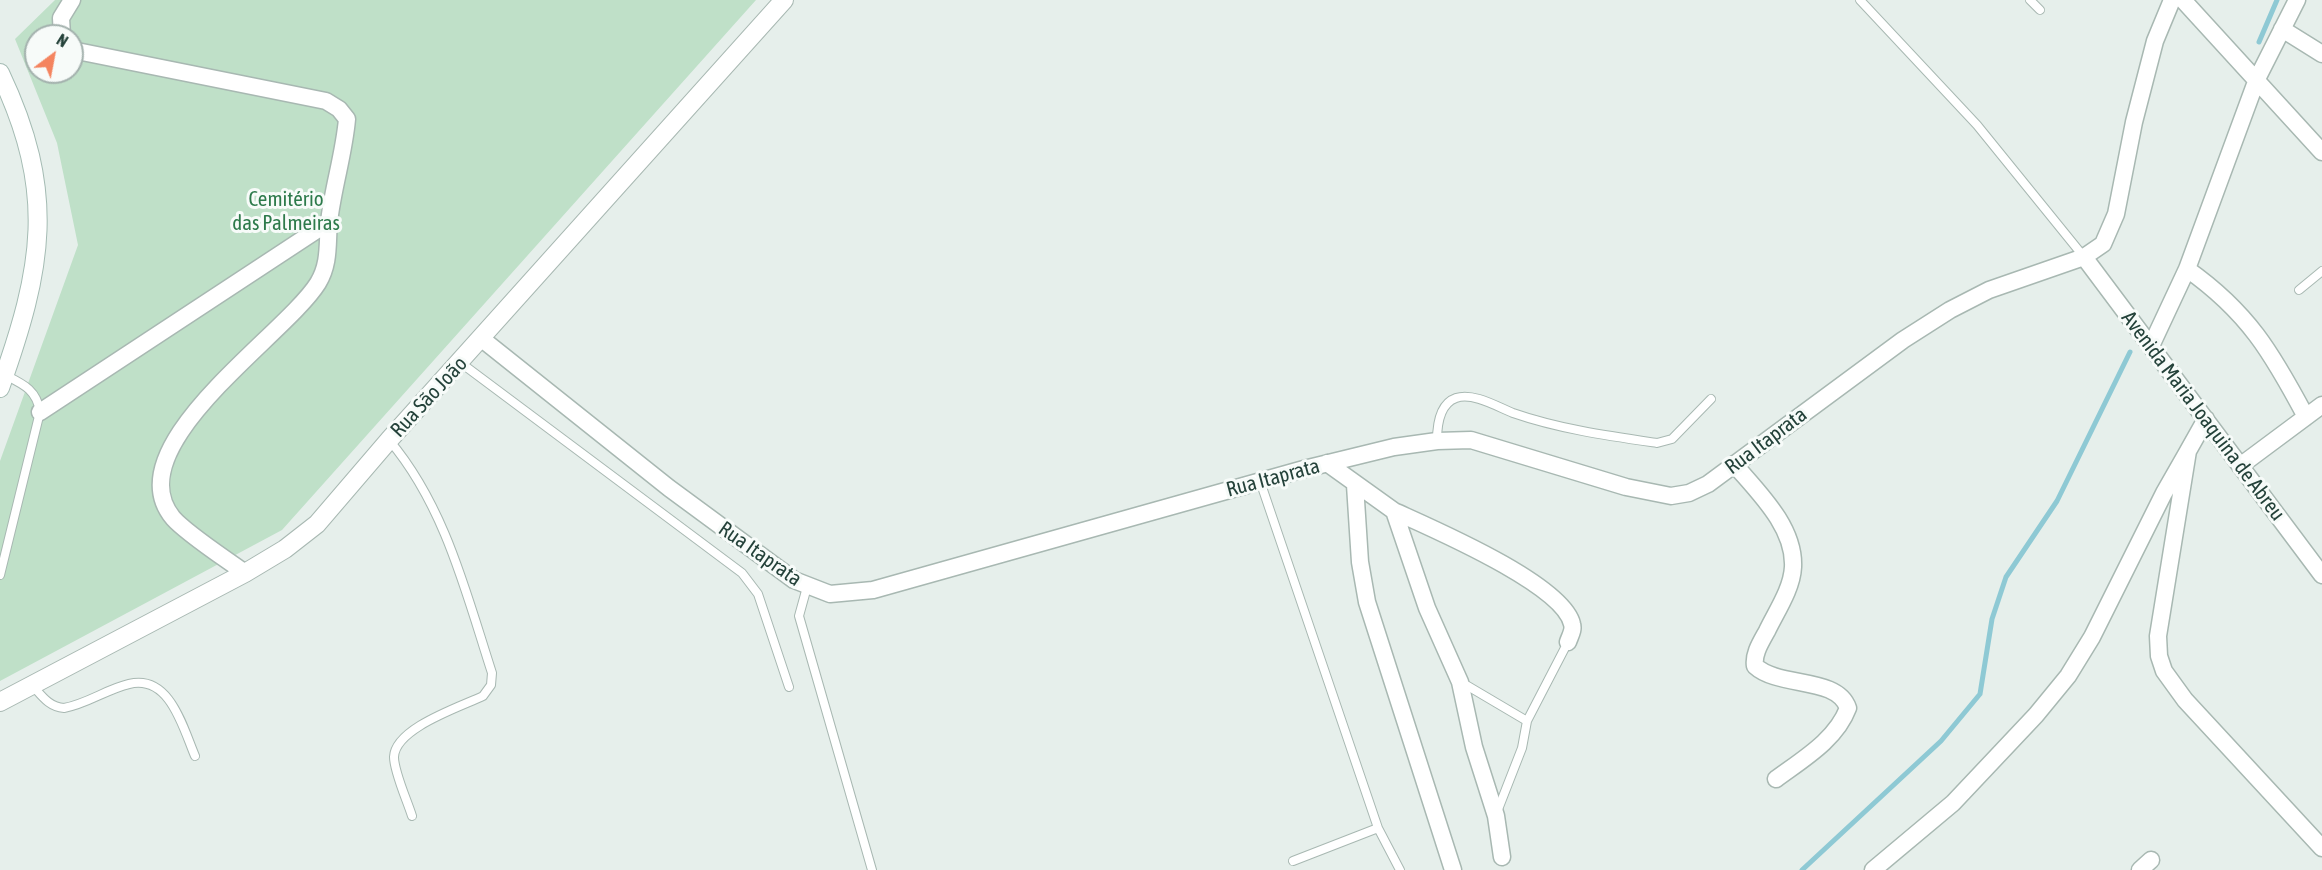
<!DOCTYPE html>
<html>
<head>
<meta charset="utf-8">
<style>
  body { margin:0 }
  #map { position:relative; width:2322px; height:870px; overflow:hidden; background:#e6efeb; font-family:"Asap Condensed",sans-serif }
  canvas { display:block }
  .north { position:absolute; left:24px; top:24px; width:60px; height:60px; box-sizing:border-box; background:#f7fbf9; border:2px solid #a3b1ad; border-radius:50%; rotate:32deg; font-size:16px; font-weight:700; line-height:24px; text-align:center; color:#24423a }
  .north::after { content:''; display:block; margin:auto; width:21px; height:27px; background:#f4845f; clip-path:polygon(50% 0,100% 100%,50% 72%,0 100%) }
</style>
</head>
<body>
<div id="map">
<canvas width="2322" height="870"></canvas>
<div class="north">N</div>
</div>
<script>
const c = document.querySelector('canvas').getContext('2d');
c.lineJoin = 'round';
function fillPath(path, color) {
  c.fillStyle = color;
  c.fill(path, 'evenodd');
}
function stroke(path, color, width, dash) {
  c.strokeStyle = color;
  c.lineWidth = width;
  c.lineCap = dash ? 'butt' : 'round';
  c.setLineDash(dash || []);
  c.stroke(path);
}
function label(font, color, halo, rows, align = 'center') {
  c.font = font + ' "Asap Condensed",sans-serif';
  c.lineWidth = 6;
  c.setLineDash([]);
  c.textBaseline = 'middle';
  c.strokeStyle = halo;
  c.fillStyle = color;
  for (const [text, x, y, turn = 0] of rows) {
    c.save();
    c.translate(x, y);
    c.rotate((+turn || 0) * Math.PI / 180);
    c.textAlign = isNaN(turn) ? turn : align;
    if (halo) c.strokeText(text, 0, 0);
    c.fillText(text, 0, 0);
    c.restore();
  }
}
fillPath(new Path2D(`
  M 55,0 L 756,0 L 282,530 L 0,681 L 0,461 L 78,245 L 57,143 L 15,39 ZM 36,36 L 72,36 L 72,72 L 36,72 Z`), '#bfe0c8');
stroke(new Path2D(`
  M 2259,42 L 2277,0
  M 1802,870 L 1941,741 L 1980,694 L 1992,619 L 2006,577 L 2057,501 L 2130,352`), '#8ec9d4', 5);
const service = new Path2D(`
  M 1860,0 L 1977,125 L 2084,257
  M 2030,0 L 2040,10
  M 2299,290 L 2322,271
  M 461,363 L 742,573 L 758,594 L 789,687
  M 389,440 C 445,506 466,593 492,673 L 491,685 L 483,696 C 460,707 395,728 394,757 C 394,772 407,800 412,816
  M 1437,441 C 1437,426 1439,404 1456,398 C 1473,392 1498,407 1513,413 C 1559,429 1609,436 1657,443 L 1672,439 L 1711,399
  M 1260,481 L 1378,828 L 1400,870
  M 0,575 L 40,412 C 37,390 23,384 5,375
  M 807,587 L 799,616 L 872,870
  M 1461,682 L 1527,721
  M 32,685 C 42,696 49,707 64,708 C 87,704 107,689 129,684 C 170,674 183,728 195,756
  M 1497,812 L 1522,748 L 1527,721 L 1568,642
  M 1293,861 L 1378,828`);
const minor = new Path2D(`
  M 2183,0 L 2322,152
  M 2282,29 L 2322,54
  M 62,36 L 61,18 L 72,0
  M 72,50 L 326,101 L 339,109 L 347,119 C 344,154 333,187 329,222 C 327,244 330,263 318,283 C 285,336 114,447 173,518 C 187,534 226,559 245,573
  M 2084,257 L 2322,575
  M 2187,269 C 2248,312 2272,353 2306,417
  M 482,339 L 669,488 L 794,580 L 830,594 L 873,590 L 1304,469 L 1394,447 L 1437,441 L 1471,440 L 1626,487 L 1671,496 L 1689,493 L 1708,484 L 1903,340 L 1950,310 L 1989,290 L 2084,257 L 2103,244 L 2116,214 L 2134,122 L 2155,41 L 2172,0
  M 2151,346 L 2187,269 L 2257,79 L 2297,0
  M 40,412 L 329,222
  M 2206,419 L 2188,451 L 2158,636 L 2159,656 L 2164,671 L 2185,700 L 2322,848
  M 1327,463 L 1394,511 L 1427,608 L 1460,682 L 1474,747 L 1496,816 L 1502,857
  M 1734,464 C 1758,492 1795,527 1793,567 C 1792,589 1776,612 1767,631 C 1761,642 1753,654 1755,666 C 1779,688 1837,676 1848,708 C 1836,740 1803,759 1776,779
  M 2240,466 L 2322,405
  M 1355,485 L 1360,562 L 1367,602 L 1453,870
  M 1394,511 C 1431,528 1563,584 1572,624 C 1574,630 1570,636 1568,642
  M 1873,870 L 1953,803 L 2036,715 L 2068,676 L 2092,637 L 2164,493 L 2188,451
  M 2140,870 L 2151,860`);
const tertiary = new Path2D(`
  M 0,702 L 245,573 L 285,549 L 317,524 L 389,440 L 784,0`);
const secondary = new Path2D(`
  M 0,73 C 57,193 43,267 0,388`);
stroke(service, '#a8b8b2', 10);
stroke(minor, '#a8b8b2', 19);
stroke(tertiary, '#a8b8b2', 20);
stroke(secondary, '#a4bbb3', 20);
stroke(service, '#fff', 8);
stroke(minor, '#fff', 16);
stroke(tertiary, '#fff', 18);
stroke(secondary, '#fff', 18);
label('21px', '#2d7a4b', '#f7fbf9', [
  ["Cemitério",286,199],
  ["das Palmeiras",286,223]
]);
label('21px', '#24423a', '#f7fbf9', [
  ["Rua São João",429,397,-47],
  ["Avenida Maria Joaquina de Abreu",2203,416,53],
  ["Rua Itaprata",1766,441,-37],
  ["Rua Itaprata",1273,478,-15],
  ["Rua Itaprata",760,554,35]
]);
</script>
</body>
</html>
